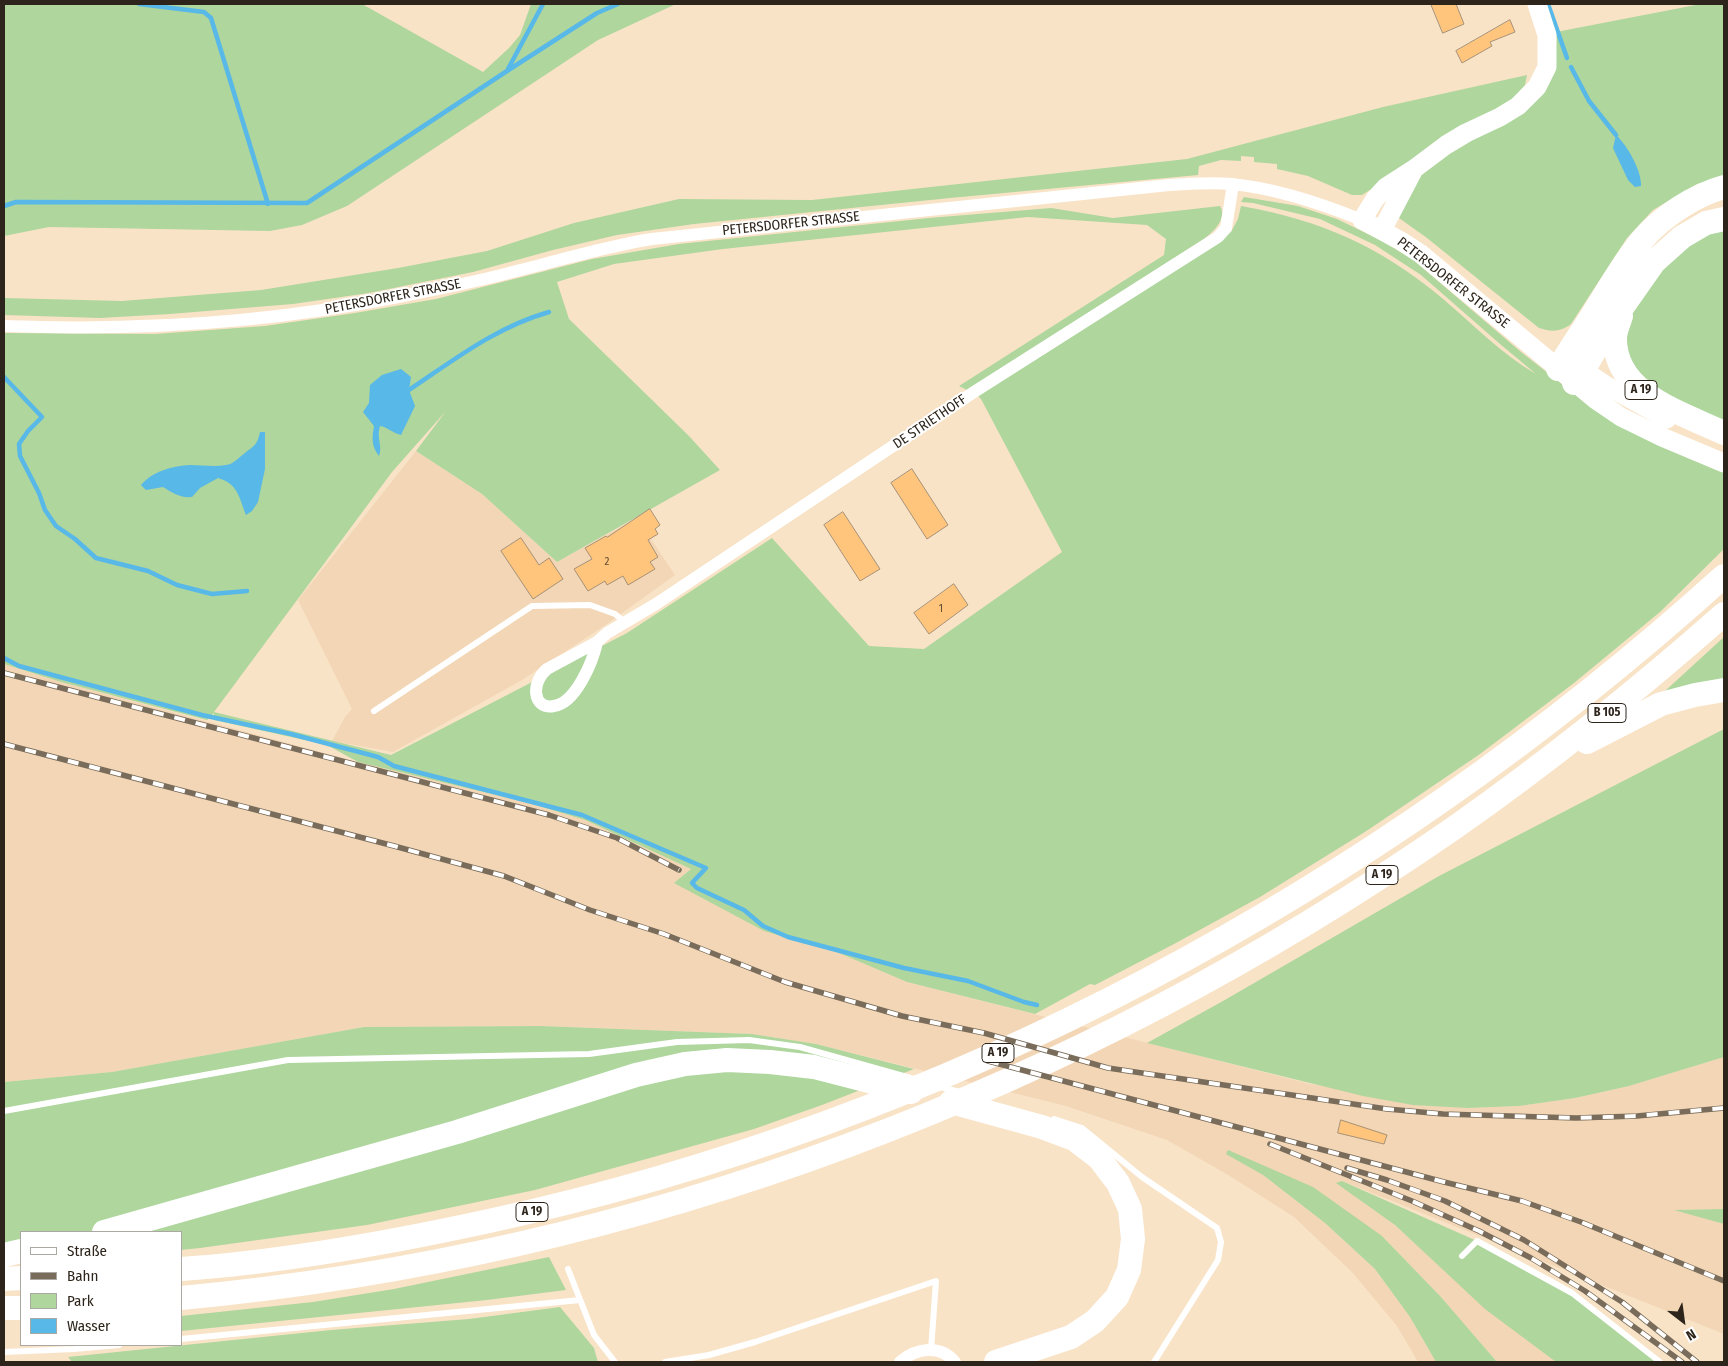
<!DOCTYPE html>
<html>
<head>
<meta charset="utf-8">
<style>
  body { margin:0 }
  #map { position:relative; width:1728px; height:1366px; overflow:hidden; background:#f9e3c7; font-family:"Fira Sans Condensed",sans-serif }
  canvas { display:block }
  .frame { position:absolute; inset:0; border:5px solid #2d251b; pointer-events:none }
  .legend { position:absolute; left:20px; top:1231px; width:162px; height:115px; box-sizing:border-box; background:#fff; border:1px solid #aba8a4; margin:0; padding:6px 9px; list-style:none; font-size:15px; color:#2d251b }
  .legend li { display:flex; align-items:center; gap:10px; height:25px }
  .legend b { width:25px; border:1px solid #aba8a4 }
  .north { position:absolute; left:1658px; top:1296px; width:50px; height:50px; -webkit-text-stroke:4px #fff; paint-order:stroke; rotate:150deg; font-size:14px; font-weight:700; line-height:20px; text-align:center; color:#2d251b }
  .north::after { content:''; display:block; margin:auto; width:18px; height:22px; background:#2d251b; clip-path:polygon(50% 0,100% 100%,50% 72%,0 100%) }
</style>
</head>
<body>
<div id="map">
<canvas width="1728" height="1366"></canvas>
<div class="frame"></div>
<ul class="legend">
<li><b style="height:6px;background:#fff"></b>Straße</li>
<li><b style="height:6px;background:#796c5b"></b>Bahn</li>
<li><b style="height:14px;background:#aed69d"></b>Park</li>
<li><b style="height:14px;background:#58b8e7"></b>Wasser</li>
</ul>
<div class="north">N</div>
</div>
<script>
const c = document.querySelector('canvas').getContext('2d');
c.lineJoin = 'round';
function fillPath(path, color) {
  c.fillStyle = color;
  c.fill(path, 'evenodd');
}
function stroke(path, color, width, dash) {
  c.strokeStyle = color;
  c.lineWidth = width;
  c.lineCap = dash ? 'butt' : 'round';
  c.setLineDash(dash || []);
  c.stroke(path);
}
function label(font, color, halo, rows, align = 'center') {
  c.font = font + ' "Fira Sans Condensed",sans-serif';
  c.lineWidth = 4;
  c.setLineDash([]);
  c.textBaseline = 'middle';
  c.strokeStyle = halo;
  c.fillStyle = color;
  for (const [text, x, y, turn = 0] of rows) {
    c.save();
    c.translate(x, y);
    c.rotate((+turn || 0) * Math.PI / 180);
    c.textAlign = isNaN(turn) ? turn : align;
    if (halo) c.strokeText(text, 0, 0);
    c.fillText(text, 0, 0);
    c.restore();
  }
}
fillPath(new Path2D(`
  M 416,451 L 482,494 L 557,562 L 637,518 L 675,575 L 607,624 L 522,680 L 393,752 L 332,741 L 345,717 L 352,709 L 298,600 Z
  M 4,664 L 61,682 L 358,762 L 529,803 L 585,820 L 691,869 L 675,883 L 764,931 L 839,953 L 907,982 L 1310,1084 L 1468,1108 L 1519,1106 L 1575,1098 L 1629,1086 L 1724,1057 L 1724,1209 L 1676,1210 L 1724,1224 L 1724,1334 L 1342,1181 L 1337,1183 L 1395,1225 L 1485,1308 L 1556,1362 L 1497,1362 L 1441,1297 L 1382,1236 L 1227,1154 L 1263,1175 L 1325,1223 L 1375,1269 L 1410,1317 L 1436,1362 L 1418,1362 L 1397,1326 L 1352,1272 L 1294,1217 L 1230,1176 L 1167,1140 L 1066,1106 L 816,1044 L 752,1034 L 540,1026 L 364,1027 L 112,1072 L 4,1082 Z`), '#f2d6b5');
fillPath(new Path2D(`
  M 4,4 L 362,4 L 483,72 L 509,48 L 520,35 L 531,4 L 676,4 L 598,40 L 347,206 L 302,225 L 270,231 L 49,227 L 4,236 Z
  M 1701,4 L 1724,4 L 1724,177 L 1697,184 L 1653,210 L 1627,238 L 1571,324 C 1560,332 1552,332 1539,328 L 1427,238 L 1392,213 L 1414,169 L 1518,106 L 1556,32 Z
  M 1527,75 L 1525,85 L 1514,98 L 1362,195 L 1352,195 L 1308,176 L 1277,169 L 1277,164 L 1254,162 L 1254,157 L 1241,156 L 1241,161 L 1221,160 L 1199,166 L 1198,175 L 950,198 L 694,224 L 617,235 L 553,250 L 473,272 L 369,293 L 293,304 L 170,314 L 100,318 L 4,315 L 4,298 L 122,301 L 261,290 L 398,268 L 487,251 L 574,223 L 679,199 L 812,200 L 1187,159 L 1383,107 Z
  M 1244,197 L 1298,206 L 1337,219 L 1378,239 L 1411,258 L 1521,352 L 1585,402 L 1667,449 L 1724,473 L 1724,549 L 1660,612 L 1574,683 L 1480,754 L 1368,830 L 1260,897 L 1174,944 L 1095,985 L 1090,984 L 1035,1014 L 907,982 L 839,953 L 764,931 L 674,883 L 691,869 L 585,820 L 529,803 L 358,762 L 327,745 L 214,720 L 214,713 L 207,720 L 61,682 L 4,664 L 4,333 L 155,334 L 265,326 L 355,313 L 436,299 L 592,259 L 679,244 L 929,218 L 1051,208 L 1113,218 L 1220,206 C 1228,218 1213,232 1204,239 L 967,390 L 959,386 L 1164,255 L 1166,239 L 1147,225 L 1028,217 L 723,249 L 614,264 L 557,282 L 569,319 L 689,436 L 720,470 L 557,562 L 482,494 L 416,451 L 446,411 L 392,472 L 214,712 L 391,755 L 627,633 L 772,538 L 869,646 L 924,649 L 1062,552 L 981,399 L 977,395 L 1231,232 L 1238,219 L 1241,206 C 1320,220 1380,246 1442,298 C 1473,324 1501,354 1536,374 L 1500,344 L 1421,275 L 1375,245 L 1320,219 L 1253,203 L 1241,202 Z
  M 1724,228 L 1724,426 L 1657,395 L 1627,359 L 1625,321 L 1671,256 L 1697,237 Z
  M 1724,637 L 1724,681 L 1665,691 Z
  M 1724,729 L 1724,1057 L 1629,1086 L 1575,1098 L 1519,1106 L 1468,1108 L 1413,1105 L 1363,1096 L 1147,1043 L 1223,1001 L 1439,876 Z
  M 540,1026 L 752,1034 L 816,1044 L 914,1069 L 822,1105 L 754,1129 L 535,1190 L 367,1225 L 200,1248 L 181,1250 L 181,1232 L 21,1232 L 21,1260 L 4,1261 L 4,1082 L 112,1072 L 364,1027 Z
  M 1228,1150 L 1313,1187 L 1382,1236 L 1441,1297 L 1497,1362 L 1436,1362 L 1410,1317 L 1375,1269 L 1325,1223 L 1263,1175 L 1226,1154 Z
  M 1342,1181 L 1477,1241 L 1572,1293 L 1660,1362 L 1556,1362 L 1485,1309 L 1395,1225 L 1336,1183 Z
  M 1724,1209 L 1724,1224 L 1674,1210 Z
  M 549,1257 L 566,1290 L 487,1300 L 181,1331 L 181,1316 L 313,1302 L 394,1289 Z
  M 560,1307 L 594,1348 L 598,1362 L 72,1362 L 68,1357 L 331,1330 L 469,1319 Z`), '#aed69d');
fillPath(new Path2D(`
  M 1616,135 C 1627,145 1642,171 1641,186 L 1635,187 L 1628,180 L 1613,148 Z
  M 401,369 L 411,377 L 409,390 L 415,406 L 401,435 C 393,433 387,427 380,426 C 376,439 383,445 379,456 C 371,446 372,438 374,426 L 363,412 L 369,403 L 370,385 L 382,375 Z
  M 260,432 L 265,432 L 265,469 L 258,502 L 252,511 L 246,515 C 239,497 238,484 218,478 L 200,488 L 192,497 C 179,498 173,493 163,487 L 146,490 L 141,485 C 153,471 173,466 190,465 C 202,465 214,467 226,465 C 234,464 238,458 245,453 C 255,445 257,445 260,432 Z`), '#58b8e7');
stroke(new Path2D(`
  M 139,4 L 204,12 L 211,18 L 268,204
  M 1548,4 L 1567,58
  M 1571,67 L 1589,101 L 1616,135
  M 508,69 L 543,4
  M 4,206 L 16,202 L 307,203 L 507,71 L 597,13 L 618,4
  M 4,377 L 42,417 L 28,431 L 19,444 L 20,456 L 39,493 L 45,510 L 56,526 L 75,539 L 96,558 L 148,571 L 177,585 L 212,594 L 247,591
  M 409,390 C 454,360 496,327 549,312
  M 4,658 L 19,666 L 202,715 L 291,734 L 378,757 L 394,766 L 582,815 L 706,868 L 692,883 L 697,888 L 744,910 L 763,926 L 788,937 L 904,968 L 968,981 L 1024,1002 L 1037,1005`), '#58b8e7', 4.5);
const building = new Path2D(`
  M 1431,4 L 1456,4 L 1464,24 L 1443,33 Z
  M 1510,20 L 1515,32 L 1490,42 L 1492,46 L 1462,63 L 1456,51 Z
  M 912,469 L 948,525 L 927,539 L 891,483 Z
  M 650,509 L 660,525 L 655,529 L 658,534 L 648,540 L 658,557 L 650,562 L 655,569 L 628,585 L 623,576 L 607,585 L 605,581 L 588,591 L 574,569 L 592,559 L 585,548 L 606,536 L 607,537 Z
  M 843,512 L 880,569 L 860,581 L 824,525 Z
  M 521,538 L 539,565 L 549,558 L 563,579 L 533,599 L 501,551 Z
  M 954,584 L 968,605 L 929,634 L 914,613 Z
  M 1341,1120 L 1387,1135 L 1384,1144 L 1338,1133 Z`);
fillPath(building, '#ffc57c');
stroke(building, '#a69177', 1);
stroke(new Path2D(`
  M 374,711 L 532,606 L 590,605 L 615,614 L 626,623
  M 936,1086 L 960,1092
  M 4,1111 L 288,1060 L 589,1054 L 677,1042 L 749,1040 L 800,1047 L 914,1079
  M 1054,1119 L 1082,1128 L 1142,1177 L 1217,1228 L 1221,1242 L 1218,1260 L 1154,1362
  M 1462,1256 L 1477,1241 L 1572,1293 L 1660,1362
  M 568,1269 L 594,1335 L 615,1362
  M 181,1339 L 580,1300
  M 4,1352 L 74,1349 L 119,1345
  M 665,1362 L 709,1355 L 755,1342 L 936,1281 L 931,1350`), '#fff', 6);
stroke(new Path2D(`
  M 4,326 C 135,331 269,323 398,297 C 434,290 470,283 505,274 C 554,262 602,247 652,239 L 1169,185 C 1190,184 1210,182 1231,184 C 1276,188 1320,203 1362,220
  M 597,642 C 593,661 576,703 554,706 C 532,710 531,682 547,669 L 597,642 L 607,633 L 656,604 L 974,392 L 1218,237 L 1226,228 L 1233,184
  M 900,1362 C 916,1348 940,1344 955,1362`), '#fff', 12);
stroke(new Path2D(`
  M 1537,4 L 1547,35 L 1547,67 L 1537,87 L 1518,106 L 1500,117 L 1466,133 L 1446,145 L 1414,169 L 1386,187 L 1375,199 L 1362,220 L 1401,241 L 1421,254 L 1596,400 L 1621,417 L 1662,437 L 1724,463
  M 1382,230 L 1414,169
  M 1573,363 L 1607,386 L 1667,419`), '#fff', 19);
stroke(new Path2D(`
  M 1621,316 C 1619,323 1615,331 1615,338 C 1614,394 1682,413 1724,433
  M 1558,369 C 1569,350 1582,332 1593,314 C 1609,289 1623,263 1642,240 C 1661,217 1695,195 1724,187
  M 1574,383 L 1584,369 L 1607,329 L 1654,262 L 1682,237 L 1706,223 L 1724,219
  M 1587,742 L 1661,704 L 1695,695 L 1724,690
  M 951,1102 L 1042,1127 L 1074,1139 L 1099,1158 L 1118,1183 L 1130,1209 L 1133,1239 L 1129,1270 L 1117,1297 L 1095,1321 L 1071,1337 L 996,1362
  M 104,1232 L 457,1132 L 636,1075 L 685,1064 L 727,1060 L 770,1062 L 814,1067 L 911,1092
  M 4,1255 L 21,1251
  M 181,1269 C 284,1262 388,1243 489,1221 C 949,1121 1376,891 1724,576
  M 4,1279 L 21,1278
  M 181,1298 C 642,1255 1074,1091 1454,828 C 1548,762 1638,690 1724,614
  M 4,1308 L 21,1308`), '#fff', 24);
const rail = new Path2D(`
  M 4,673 L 549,815 L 617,838 L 679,870
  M 4,744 L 394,846 L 504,876 L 590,910 L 664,934 L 785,982 L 902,1016 L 984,1033 L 1108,1068 L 1387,1109 L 1443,1114 L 1576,1118 L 1637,1116 L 1724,1108
  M 988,1061 L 1444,1182 L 1522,1201 L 1581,1222 L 1724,1281
  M 1270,1144 L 1412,1201 L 1479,1231 L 1531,1258 L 1585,1291 L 1682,1362
  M 1347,1168 L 1387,1180 L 1445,1201 L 1524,1240 L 1622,1302 L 1697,1362`);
stroke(rail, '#796c5b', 5.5);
stroke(rail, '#fff', 4, [11]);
label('11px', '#624d33', null, [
  ["2",607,562],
  ["1",941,609]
]);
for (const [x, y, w] of [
  [1641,390,32],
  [1607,713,38],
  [1382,875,32],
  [998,1053,32],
  [532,1212,32]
]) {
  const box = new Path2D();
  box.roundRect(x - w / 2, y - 9.5, w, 19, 4);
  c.fillStyle = '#fff';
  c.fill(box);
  stroke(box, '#2d251b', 1);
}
label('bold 12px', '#2d251b', null, [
  ["A 19",1641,390],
  ["B 105",1607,713],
  ["A 19",1382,875],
  ["A 19",998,1053],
  ["A 19",532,1212]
]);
label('14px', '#2d251b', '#fff', [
  ["PETERSDORFER STRASSE",791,224,-6],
  ["PETERSDORFER STRASSE",1453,283,38],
  ["PETERSDORFER STRASSE",393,297,-11],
  ["DE STRIETHOFF",930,422,-34]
]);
</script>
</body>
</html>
